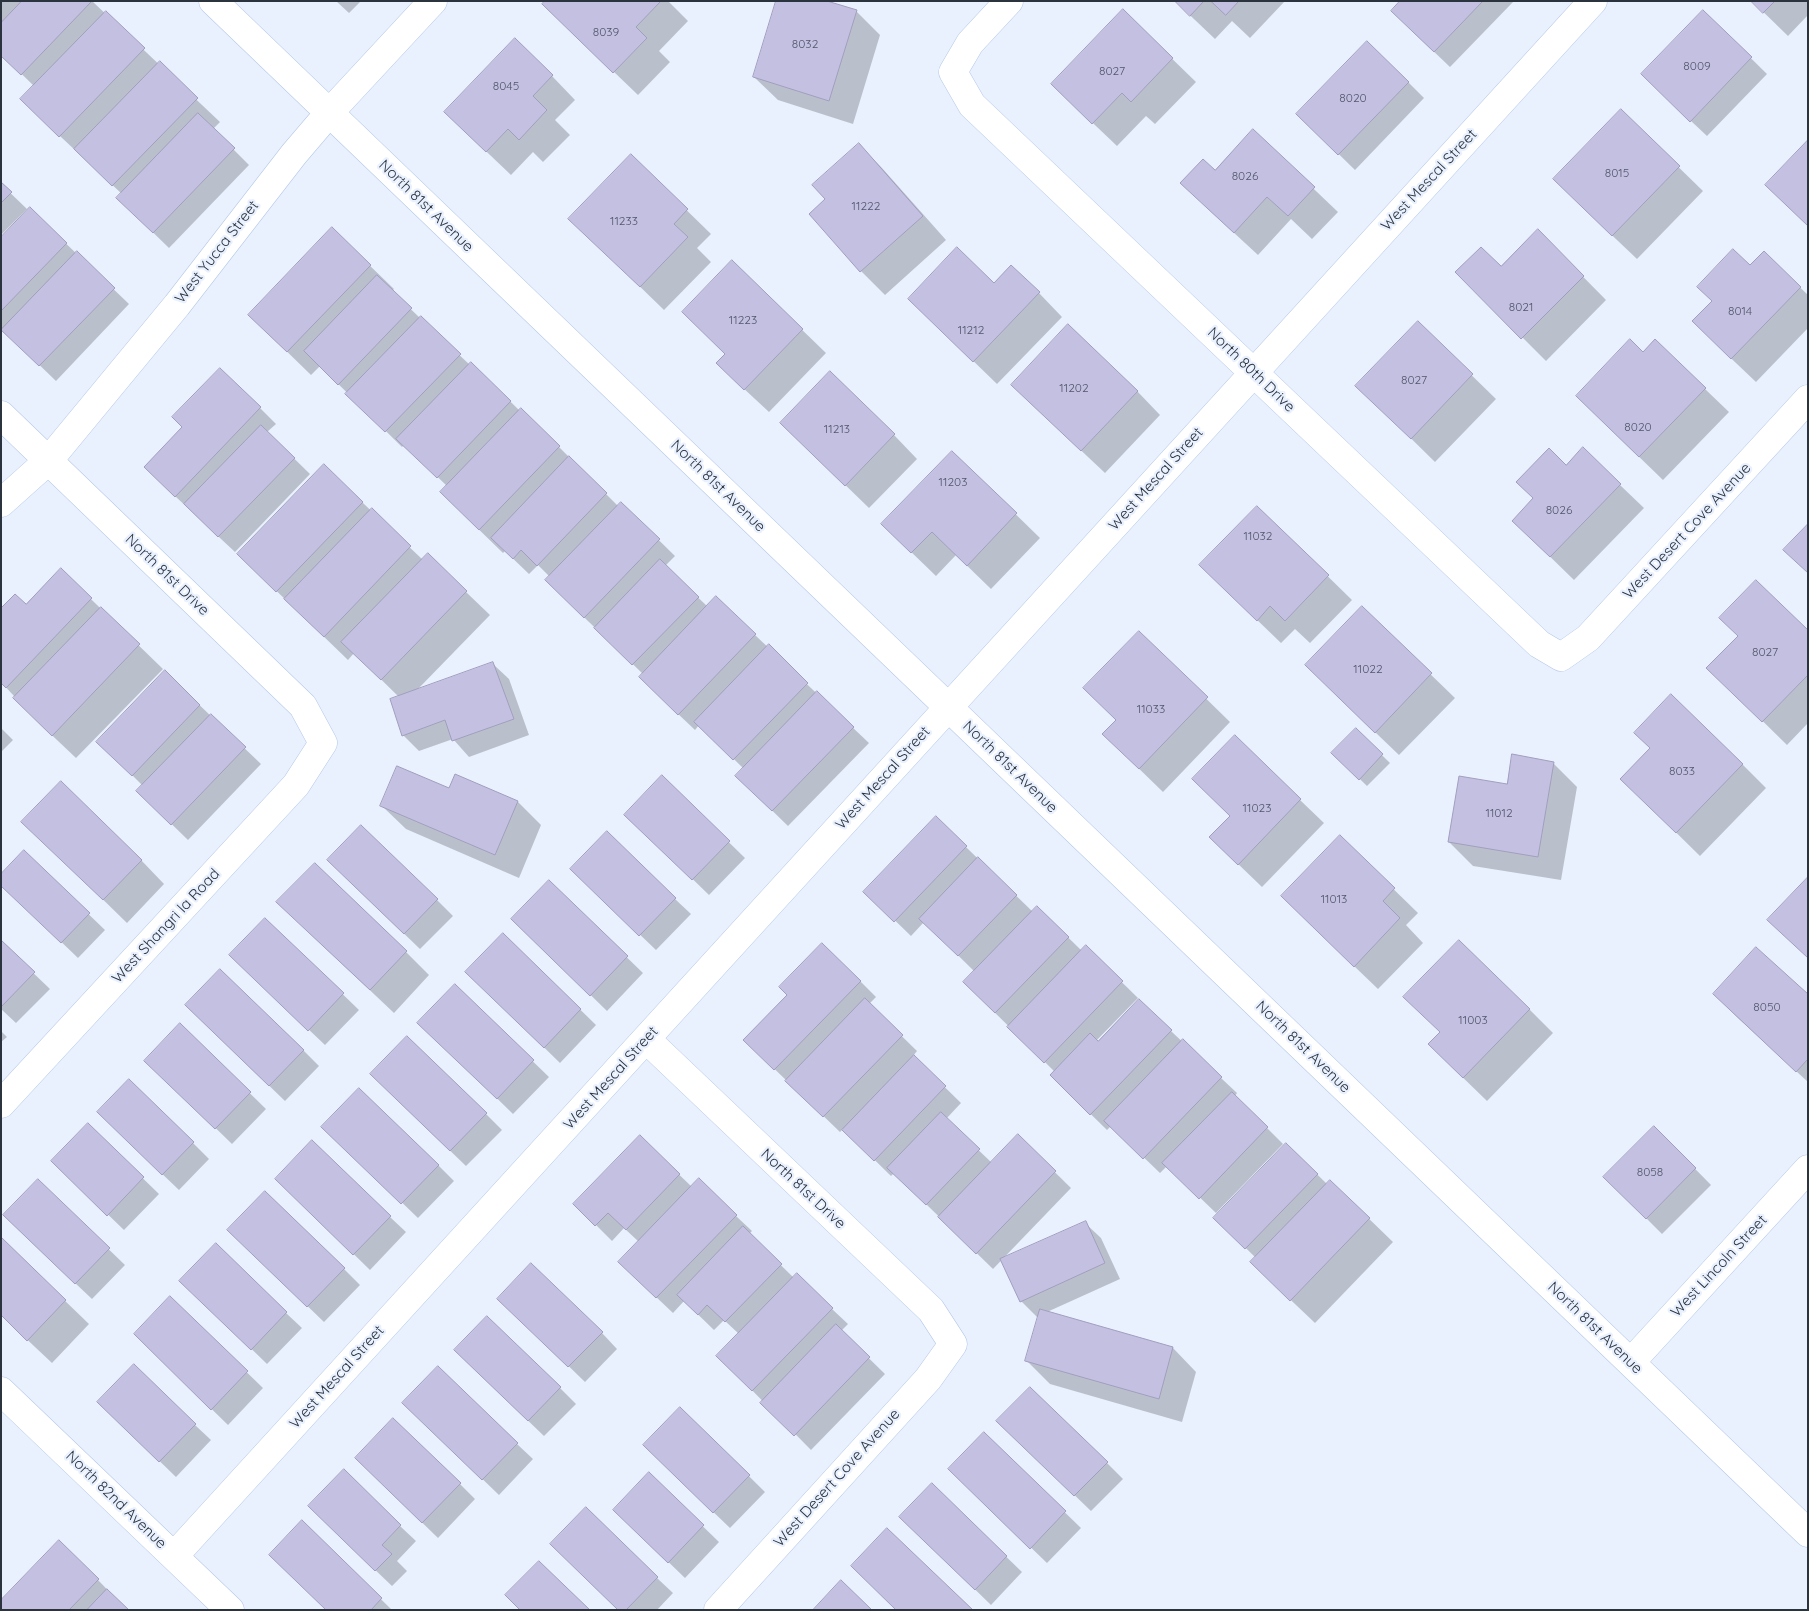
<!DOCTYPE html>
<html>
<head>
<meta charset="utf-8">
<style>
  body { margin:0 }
  #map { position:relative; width:1809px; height:1611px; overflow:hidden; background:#e9f1fe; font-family:Quicksand,sans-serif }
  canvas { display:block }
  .frame { position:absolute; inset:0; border:2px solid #2b333f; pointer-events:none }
</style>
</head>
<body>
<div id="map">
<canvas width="1809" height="1611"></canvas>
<div class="frame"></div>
</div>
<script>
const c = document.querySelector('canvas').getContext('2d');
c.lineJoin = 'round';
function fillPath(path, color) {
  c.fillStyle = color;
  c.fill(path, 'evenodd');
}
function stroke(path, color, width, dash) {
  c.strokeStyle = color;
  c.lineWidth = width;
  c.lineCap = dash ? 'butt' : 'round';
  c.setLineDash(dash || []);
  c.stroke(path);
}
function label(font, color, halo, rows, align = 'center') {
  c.font = font + ' Quicksand,sans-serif';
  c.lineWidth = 4.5;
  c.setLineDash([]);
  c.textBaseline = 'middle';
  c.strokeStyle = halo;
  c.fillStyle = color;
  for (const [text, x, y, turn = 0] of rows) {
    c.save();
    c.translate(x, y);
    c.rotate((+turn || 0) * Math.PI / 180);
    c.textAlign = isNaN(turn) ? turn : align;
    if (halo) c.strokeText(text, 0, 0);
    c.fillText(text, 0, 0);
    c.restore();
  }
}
fillPath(new Path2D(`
  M 1,1 L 92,1 L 220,122 L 213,129 L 249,165 L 169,248 L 134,214 L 122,194 L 46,123 L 34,86 L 1,54 Z
  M 336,1 L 361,1 L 349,13 Z
  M 546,1 L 668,1 L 688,21 L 659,51 L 670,62 L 638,95 L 567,27 Z
  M 1175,1 L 1285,1 L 1250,38 L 1232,21 L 1215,39 Z
  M 1402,1 L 1514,1 L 1450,67 L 1408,27 Z
  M 1752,1 L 1808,1 L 1808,15 L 1788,36 Z
  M 856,11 L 880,35 L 853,124 L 778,100 L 754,77 Z
  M 1123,11 L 1196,82 L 1155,124 L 1146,116 L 1117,146 L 1076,107 Z
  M 1703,11 L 1767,74 L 1707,136 L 1658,90 Z
  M 552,76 L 575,100 L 555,120 L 570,135 L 543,162 L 533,152 L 511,175 L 469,135 Z
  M 1408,82 L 1424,98 L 1355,170 L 1314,130 Z
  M 1621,111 L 1703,191 L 1637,259 L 1578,203 Z
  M 1253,131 L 1338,212 L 1312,239 L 1291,219 L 1258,255 L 1206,207 L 1215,171 Z
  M 859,145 L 882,168 L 946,240 L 885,295 L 861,271 L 811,214 L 826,199 Z
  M 631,156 L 711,234 L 697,248 L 711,262 L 664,310 L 594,242 Z
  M 1,184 L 27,209 L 1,235 Z
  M 30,209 L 129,304 L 56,381 L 1,328 L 1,239 Z
  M 332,229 L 394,289 L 392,291 L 420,318 L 470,365 L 471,363 L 520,411 L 522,410 L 618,506 L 621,503 L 675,556 L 665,566 L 708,607 L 716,598 L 869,743 L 788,826 L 753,792 L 744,769 L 699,725 L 695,730 L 656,693 L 643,674 L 562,596 L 550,577 L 538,565 L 529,574 L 505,551 L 503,553 L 465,516 L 447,486 L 404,445 L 402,447 L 320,366 L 311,375 L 273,338 Z
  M 1538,231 L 1606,300 L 1546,361 L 1457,272 L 1501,268 Z
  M 1764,253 L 1808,295 L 1808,328 L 1756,382 L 1717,345 L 1750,267 Z
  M 732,262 L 826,353 L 769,412 L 741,386 L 726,354 Z
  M 994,285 L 1039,293 L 1062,317 L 997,384 L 933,322 Z
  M 1418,323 L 1496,399 L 1435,462 L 1381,409 Z
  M 1643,353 L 1705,389 L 1729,412 L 1663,480 L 1601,420 Z
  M 1137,391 L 1160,415 L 1105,473 L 1036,408 Z
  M 260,408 L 276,424 L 267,432 L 310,474 L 235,552 L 161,483 Z
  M 894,435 L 917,459 L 869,508 L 805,446 Z
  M 952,452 L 1040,538 L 991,589 L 956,555 L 936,576 L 907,548 Z
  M 324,466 L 423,560 L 466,592 L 490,615 L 417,690 L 493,664 L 509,679 L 529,735 L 469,757 L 453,739 L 419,751 L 403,735 L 399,697 L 354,653 L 348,660 L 262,577 Z
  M 1566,467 L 1620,485 L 1644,508 L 1574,580 L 1537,544 L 1535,499 Z
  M 1257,507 L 1352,600 L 1310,643 L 1295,629 L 1281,643 L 1225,589 Z
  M 61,570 L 163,669 L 76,758 L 38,722 L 1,682 L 26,606 Z
  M 1362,608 L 1455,698 L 1399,755 L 1330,689 Z
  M 1808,631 L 1808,723 L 1787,745 L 1732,691 Z
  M 1139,633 L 1230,722 L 1163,792 L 1128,758 L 1117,720 Z
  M 165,672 L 261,764 L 188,840 L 154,807 L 143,786 L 114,757 Z
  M 1,728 L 13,740 L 1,752 Z
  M 1356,730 L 1390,763 L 1367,786 L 1333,753 Z
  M 1652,748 L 1742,764 L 1766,788 L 1700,856 L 1645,802 Z
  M 1553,763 L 1577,787 L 1561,880 L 1473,866 L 1449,842 L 1508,785 Z
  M 662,777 L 745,858 L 709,895 L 642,830 Z
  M 449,790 L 518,802 L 541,825 L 519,878 L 406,829 L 382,806 Z
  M 1300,800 L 1324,823 L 1262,887 L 1235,861 L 1231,816 Z
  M 936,818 L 1033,912 L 1037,907 L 1082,951 L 1086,947 L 1138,998 L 1096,1041 L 1098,1043 L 1139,1001 L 1221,1078 L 1237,1093 L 1235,1096 L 1283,1144 L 1216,1213 L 1167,1166 L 1160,1173 L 1111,1126 L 1107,1130 L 1067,1091 L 1055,1072 L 980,998 L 975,972 L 924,922 L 911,936 L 881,907 Z
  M 1340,837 L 1418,913 L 1406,925 L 1423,943 L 1378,989 L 1306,920 Z
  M 47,845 L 141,860 L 164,884 L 127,923 Z
  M 24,852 L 105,930 L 78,958 L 1,884 Z
  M 344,876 L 437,900 L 453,916 L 420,949 Z
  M 549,882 L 643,973 L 607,1011 L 529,935 Z
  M 588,885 L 675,899 L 691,914 L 656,950 Z
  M 265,919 L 359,1010 L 325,1045 L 247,971 Z
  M 302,926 L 406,952 L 429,975 L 394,1013 Z
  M 503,934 L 596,1025 L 560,1063 L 482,987 Z
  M 1,942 L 50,989 L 16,1023 L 1,1009 Z
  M 860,981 L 876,997 L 869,1004 L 917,1051 L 913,1056 L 961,1103 L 946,1119 L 992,1163 L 1018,1136 L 1071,1188 L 993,1269 L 894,1173 L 891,1176 L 843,1129 L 840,1132 L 761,1056 Z
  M 455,986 L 549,1077 L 513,1114 L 435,1038 Z
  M 1714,994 L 1808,995 L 1808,1082 L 1738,1018 Z
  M 1529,1009 L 1553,1033 L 1487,1101 L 1453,1068 Z
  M 202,1021 L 303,1050 L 319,1066 L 285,1101 Z
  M 180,1025 L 266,1109 L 232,1144 L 162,1076 Z
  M 1,1031 L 7,1037 L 1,1042 Z
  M 387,1090 L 486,1114 L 502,1130 L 466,1166 Z
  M 88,1125 L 159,1194 L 124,1230 L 69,1177 Z
  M 1654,1127 L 1711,1185 L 1662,1234 L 1605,1177 Z
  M 114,1128 L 193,1143 L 209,1159 L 179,1190 Z
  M 640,1137 L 692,1187 L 736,1216 L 752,1231 L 749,1234 L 794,1278 L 832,1309 L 848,1324 L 841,1331 L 885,1374 L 811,1450 L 734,1372 L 739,1334 L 724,1320 L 714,1330 L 684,1301 L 673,1313 L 635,1277 L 639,1242 L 624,1228 L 612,1241 L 575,1204 Z
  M 339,1142 L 438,1165 L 454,1181 L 418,1218 Z
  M 1286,1144 L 1327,1184 L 1330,1181 L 1393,1242 L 1315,1323 L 1276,1286 L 1256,1258 L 1215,1218 Z
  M 38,1181 L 125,1265 L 92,1299 L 20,1231 Z
  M 292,1194 L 390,1217 L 406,1232 L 370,1270 Z
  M 1085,1223 L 1101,1238 L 1120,1279 L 1047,1312 L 1173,1348 L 1196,1372 L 1182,1422 L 1050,1384 L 1026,1360 L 1039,1316 L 1037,1317 L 1021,1301 Z
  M 1,1239 L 89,1324 L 52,1363 L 1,1315 Z
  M 244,1245 L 344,1269 L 360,1285 L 324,1322 Z
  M 197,1296 L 286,1313 L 302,1328 L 267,1364 Z
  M 170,1298 L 263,1388 L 228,1425 L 151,1350 Z
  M 515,1314 L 602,1333 L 617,1349 L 585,1382 Z
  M 471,1366 L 560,1388 L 576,1404 L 544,1436 Z
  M 680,1408 L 765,1492 L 730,1528 L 660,1461 Z
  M 115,1418 L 195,1425 L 211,1440 L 176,1477 Z
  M 420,1419 L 517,1444 L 533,1459 L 499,1495 Z
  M 984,1434 L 1081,1528 L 1047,1563 L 966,1485 Z
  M 1014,1437 L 1107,1463 L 1123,1479 L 1091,1511 Z
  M 372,1474 L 460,1484 L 475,1499 L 438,1538 Z
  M 649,1474 L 719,1542 L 685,1578 L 630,1525 Z
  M 932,1485 L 1022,1572 L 991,1605 L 917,1533 Z
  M 302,1522 L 392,1610 L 327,1610 Z
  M 325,1522 L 400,1526 L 416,1541 L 397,1561 L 407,1571 L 392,1586 Z
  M 59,1542 L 98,1580 L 127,1610 L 1,1610 Z
  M 657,1578 L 673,1593 L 657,1610 L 619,1610 Z`), '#0003');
const building = new Path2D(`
  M 22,1 L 92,1 L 21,75 L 1,56 L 1,23 Z
  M 545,1 L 661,1 L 636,27 L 647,38 L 613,73 L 542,4 Z
  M 776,1 L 827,1 L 857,10 L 829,101 L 753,77 Z
  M 1175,1 L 1204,1 L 1190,16 Z
  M 1211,1 L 1239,1 L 1226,15 Z
  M 1400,1 L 1483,1 L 1434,52 L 1391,11 Z
  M 1751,1 L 1775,1 L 1763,13 Z
  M 1123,9 L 1173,58 L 1131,102 L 1122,93 L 1092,124 L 1051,84 Z
  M 1703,10 L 1752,57 L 1690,122 L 1641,74 Z
  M 106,11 L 145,48 L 59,137 L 20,99 Z
  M 515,38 L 553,75 L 533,96 L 547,110 L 519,140 L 508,129 L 486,152 L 444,112 Z
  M 1367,41 L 1409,82 L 1338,155 L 1296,114 Z
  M 160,61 L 198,98 L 112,186 L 74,149 Z
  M 1621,109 L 1680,166 L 1612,236 L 1553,179 Z
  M 198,113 L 235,148 L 153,233 L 116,198 Z
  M 1253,129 L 1315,187 L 1288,216 L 1267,197 L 1234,233 L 1180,183 L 1203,159 L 1215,170 Z
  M 1808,140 L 1808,226 L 1765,185 Z
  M 859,143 L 923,216 L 860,272 L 809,214 L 825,199 L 812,185 Z
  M 631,154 L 688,209 L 674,224 L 688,237 L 640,287 L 568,219 Z
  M 1,182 L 12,192 L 1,203 Z
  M 30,207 L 67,243 L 1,311 L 1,237 Z
  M 332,227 L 371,265 L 287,352 L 248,315 Z
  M 1538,229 L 1584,276 L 1521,339 L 1455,272 L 1481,247 L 1501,266 Z
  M 957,247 L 994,283 L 1011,265 L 1040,292 L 973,362 L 908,299 Z
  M 1733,249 L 1750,265 L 1764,251 L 1801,287 L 1731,359 L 1692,321 L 1712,301 L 1697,287 Z
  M 77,251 L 115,288 L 39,366 L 1,330 Z
  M 732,260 L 803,329 L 744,390 L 716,363 L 725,354 L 682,312 Z
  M 377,275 L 412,308 L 338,385 L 304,351 Z
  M 421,316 L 461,354 L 385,432 L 345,394 Z
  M 1418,321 L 1473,374 L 1411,439 L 1355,386 Z
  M 1068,324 L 1138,391 L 1081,451 L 1011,385 Z
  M 1630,339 L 1643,352 L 1655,339 L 1706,388 L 1639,457 L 1576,396 Z
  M 471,362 L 511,401 L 437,478 L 396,439 Z
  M 220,368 L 261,407 L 175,497 L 144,467 L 182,427 L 172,417 Z
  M 830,371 L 895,434 L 845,486 L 780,423 Z
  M 521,408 L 560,446 L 479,530 L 440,492 Z
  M 261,425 L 295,458 L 218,537 L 184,504 Z
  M 1583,447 L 1621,484 L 1550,557 L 1512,521 L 1533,498 L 1516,482 L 1549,448 L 1566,465 Z
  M 952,451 L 1017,513 L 967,566 L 932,532 L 911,553 L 881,524 Z
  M 569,456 L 607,493 L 537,566 L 521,550 L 513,559 L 491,538 Z
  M 324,464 L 363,502 L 276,592 L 237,554 Z
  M 621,502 L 660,539 L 584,618 L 545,580 Z
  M 1257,506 L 1329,575 L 1285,621 L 1270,606 L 1257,621 L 1199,565 Z
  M 372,508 L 411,546 L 324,637 L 284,599 Z
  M 1808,524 L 1808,573 L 1783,550 Z
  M 428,553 L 467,591 L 381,680 L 341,642 Z
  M 660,559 L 699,597 L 632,665 L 594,628 Z
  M 61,568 L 92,598 L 6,688 L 1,683 L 1,608 L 15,594 L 26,604 Z
  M 1756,580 L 1808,630 L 1808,675 L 1762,722 L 1706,668 L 1738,636 L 1719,618 Z
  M 716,596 L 756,634 L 678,715 L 639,677 Z
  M 1362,606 L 1432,673 L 1375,733 L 1305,665 Z
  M 101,607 L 140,644 L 52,736 L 13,698 Z
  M 1139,631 L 1208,697 L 1139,769 L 1102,734 L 1116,720 L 1083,688 Z
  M 769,644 L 808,683 L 733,760 L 694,722 Z
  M 493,662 L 514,719 L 452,741 L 445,720 L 402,736 L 390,699 Z
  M 165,670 L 200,705 L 132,776 L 96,742 Z
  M 817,691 L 854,727 L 772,811 L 735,776 Z
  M 1671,694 L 1743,764 L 1676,833 L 1620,779 L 1650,748 L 1634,733 Z
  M 211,714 L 246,747 L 171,825 L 136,791 Z
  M 1356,728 L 1383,754 L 1359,780 L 1331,753 Z
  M 1235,735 L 1301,799 L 1238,865 L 1209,837 L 1230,816 L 1192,779 Z
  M 1512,754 L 1554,762 L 1538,857 L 1448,842 L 1459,776 L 1507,784 Z
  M 397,766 L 449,788 L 455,774 L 518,801 L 495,855 L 380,806 Z
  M 662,775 L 730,841 L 692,880 L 624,815 Z
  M 61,781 L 142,860 L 103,900 L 21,822 Z
  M 936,816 L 967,846 L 894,922 L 863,892 Z
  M 361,825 L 438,899 L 404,934 L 327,860 Z
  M 607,831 L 676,898 L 639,936 L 570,869 Z
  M 1340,835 L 1395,888 L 1383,901 L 1400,918 L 1354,967 L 1281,896 Z
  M 24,850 L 90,913 L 61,943 L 1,886 L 1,874 Z
  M 978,857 L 1017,895 L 958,956 L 919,919 Z
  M 315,863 L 407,951 L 370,990 L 276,902 Z
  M 1808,877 L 1808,958 L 1767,920 Z
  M 549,880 L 628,956 L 590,996 L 511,919 Z
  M 1037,906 L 1069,937 L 995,1013 L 963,982 Z
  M 265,918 L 344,993 L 308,1031 L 229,955 Z
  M 503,933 L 581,1009 L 544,1048 L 465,972 Z
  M 1,940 L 35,972 L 1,1007 Z
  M 1459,940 L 1530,1009 L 1463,1078 L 1428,1044 L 1440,1032 L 1403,997 Z
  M 822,943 L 861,981 L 774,1070 L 743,1040 L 787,995 L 779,987 Z
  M 1086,945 L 1123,981 L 1044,1063 L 1007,1027 Z
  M 1756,947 L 1808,994 L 1808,1059 L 1796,1072 L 1713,994 Z
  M 220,969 L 304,1050 L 269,1086 L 185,1005 Z
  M 455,984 L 534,1060 L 497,1099 L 417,1023 Z
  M 865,998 L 903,1035 L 823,1117 L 785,1081 Z
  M 1139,999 L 1172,1030 L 1090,1115 L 1050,1075 L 1090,1033 L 1098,1041 Z
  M 180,1023 L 251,1092 L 215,1129 L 144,1061 Z
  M 407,1036 L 487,1113 L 450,1151 L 370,1074 Z
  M 1183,1039 L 1222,1077 L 1143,1159 L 1104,1121 Z
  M 914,1055 L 946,1086 L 874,1161 L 842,1130 Z
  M 129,1079 L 194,1142 L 162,1175 L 97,1112 Z
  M 359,1088 L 439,1165 L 401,1204 L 321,1127 Z
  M 1232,1092 L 1268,1127 L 1199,1199 L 1162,1163 Z
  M 941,1112 L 980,1149 L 926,1205 L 887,1168 Z
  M 88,1123 L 144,1177 L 107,1216 L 51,1161 Z
  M 1654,1126 L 1696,1168 L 1646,1219 L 1603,1177 Z
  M 1018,1134 L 1056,1171 L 976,1254 L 938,1217 Z
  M 640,1135 L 680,1174 L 626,1230 L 608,1213 L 595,1226 L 573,1204 Z
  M 312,1140 L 391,1216 L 353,1255 L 275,1179 Z
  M 1286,1143 L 1318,1174 L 1245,1249 L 1213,1218 Z
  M 699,1178 L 737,1215 L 656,1298 L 618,1262 Z
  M 38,1179 L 110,1248 L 75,1284 L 3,1215 Z
  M 1330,1180 L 1370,1218 L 1290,1301 L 1250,1262 Z
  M 265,1191 L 345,1268 L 307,1307 L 227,1230 Z
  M 1086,1221 L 1105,1263 L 1020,1302 L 1000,1259 Z
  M 743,1226 L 782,1264 L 725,1322 L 707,1305 L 698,1315 L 677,1295 Z
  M 1,1237 L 66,1300 L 27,1341 L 1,1315 Z
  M 216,1243 L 287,1312 L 251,1350 L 179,1281 Z
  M 531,1263 L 603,1332 L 568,1367 L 497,1299 Z
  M 797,1273 L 833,1308 L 752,1391 L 716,1356 Z
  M 170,1296 L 248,1371 L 211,1410 L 134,1334 Z
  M 1040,1309 L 1173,1347 L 1159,1399 L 1025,1361 Z
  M 487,1316 L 561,1387 L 528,1421 L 454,1350 Z
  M 836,1324 L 870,1357 L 794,1436 L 760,1403 Z
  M 134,1364 L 196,1424 L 159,1462 L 97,1402 Z
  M 438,1366 L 518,1443 L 482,1480 L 402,1403 Z
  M 1030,1387 L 1108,1462 L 1074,1496 L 996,1421 Z
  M 680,1407 L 750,1475 L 713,1513 L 643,1445 Z
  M 393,1418 L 461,1483 L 422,1523 L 355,1458 Z
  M 984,1432 L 1066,1511 L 1030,1549 L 948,1469 Z
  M 344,1469 L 401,1525 L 382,1545 L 392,1554 L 375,1571 L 308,1506 Z
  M 649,1472 L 704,1525 L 668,1563 L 613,1510 Z
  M 932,1483 L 1007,1556 L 975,1590 L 899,1517 Z
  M 586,1507 L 658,1577 L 626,1610 L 618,1610 L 550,1544 Z
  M 302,1520 L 382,1598 L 371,1610 L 326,1610 L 269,1555 Z
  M 887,1528 L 973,1610 L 896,1610 L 851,1566 Z
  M 59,1540 L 99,1579 L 69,1610 L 1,1610 L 1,1600 Z
  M 539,1561 L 590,1610 L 520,1610 L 505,1595 Z
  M 841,1580 L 872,1610 L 813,1610 Z
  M 107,1589 L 129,1610 L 87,1610 Z`);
fillPath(building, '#c4c0e2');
stroke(building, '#a19dbe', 1);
const minor = new Path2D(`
  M 213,1 L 1808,1533
  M 1009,1 L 970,43 L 953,72 L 972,105 L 1539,644 L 1561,657 L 1588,638 L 1808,399
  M 1,415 L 303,706 L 323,743 L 296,785 L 1,1104
  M 1,503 L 49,460 L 177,305 L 294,154 L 329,113 L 433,1
  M 646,1039 L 931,1310 L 953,1344 L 928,1379 L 718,1610
  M 1631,1362 L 1808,1169
  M 1,1391 L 230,1610
  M 174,1556 C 647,1038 1118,518 1593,1`);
stroke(minor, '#b4c8e7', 29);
stroke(minor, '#fff', 28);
label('12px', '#515668', null, [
  ["8039",606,32],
  ["8032",805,44],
  ["8009",1697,66],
  ["8027",1112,71],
  ["8045",506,86],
  ["8020",1353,98],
  ["8015",1617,173],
  ["8026",1245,176],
  ["11222",866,206],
  ["11233",624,221],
  ["8021",1521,307],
  ["8014",1740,311],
  ["11223",743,320],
  ["11212",971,330],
  ["8027",1414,380],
  ["11202",1074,388],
  ["8020",1638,427],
  ["11213",837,429],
  ["11203",953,482],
  ["8026",1559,510],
  ["11032",1258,536],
  ["8027",1765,652],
  ["11022",1368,669],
  ["11033",1151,709],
  ["8033",1682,771],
  ["11023",1257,808],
  ["11012",1499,813],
  ["11013",1334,899],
  ["8050",1767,1007],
  ["11003",1473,1020],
  ["8058",1650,1172]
]);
label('15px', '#2b333f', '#e9f1fe', [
  ["West Mescal Street",1429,180,-47],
  ["North 81st Avenue",426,206,44],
  ["West Yucca Street",217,252,-52],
  ["North 80th Drive",1251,370,44],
  ["West Mescal Street",1156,479,-48],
  ["North 81st Avenue",718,486,44],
  ["West Desert Cove Avenue",1687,531,-47],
  ["North 81st Drive",167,575,44],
  ["North 81st Avenue",1010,767,44],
  ["West Mescal Street",883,778,-48],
  ["West Shangri la Road",166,926,-47],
  ["North 81st Avenue",1303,1047,44],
  ["West Mescal Street",611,1078,-48],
  ["North 81st Drive",803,1189,43],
  ["West Lincoln Street",1719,1266,-47],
  ["North 81st Avenue",1595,1328,44],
  ["West Mescal Street",337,1377,-48],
  ["West Desert Cove Avenue",837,1478,-48],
  ["North 82nd Avenue",116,1500,44]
]);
</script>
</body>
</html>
